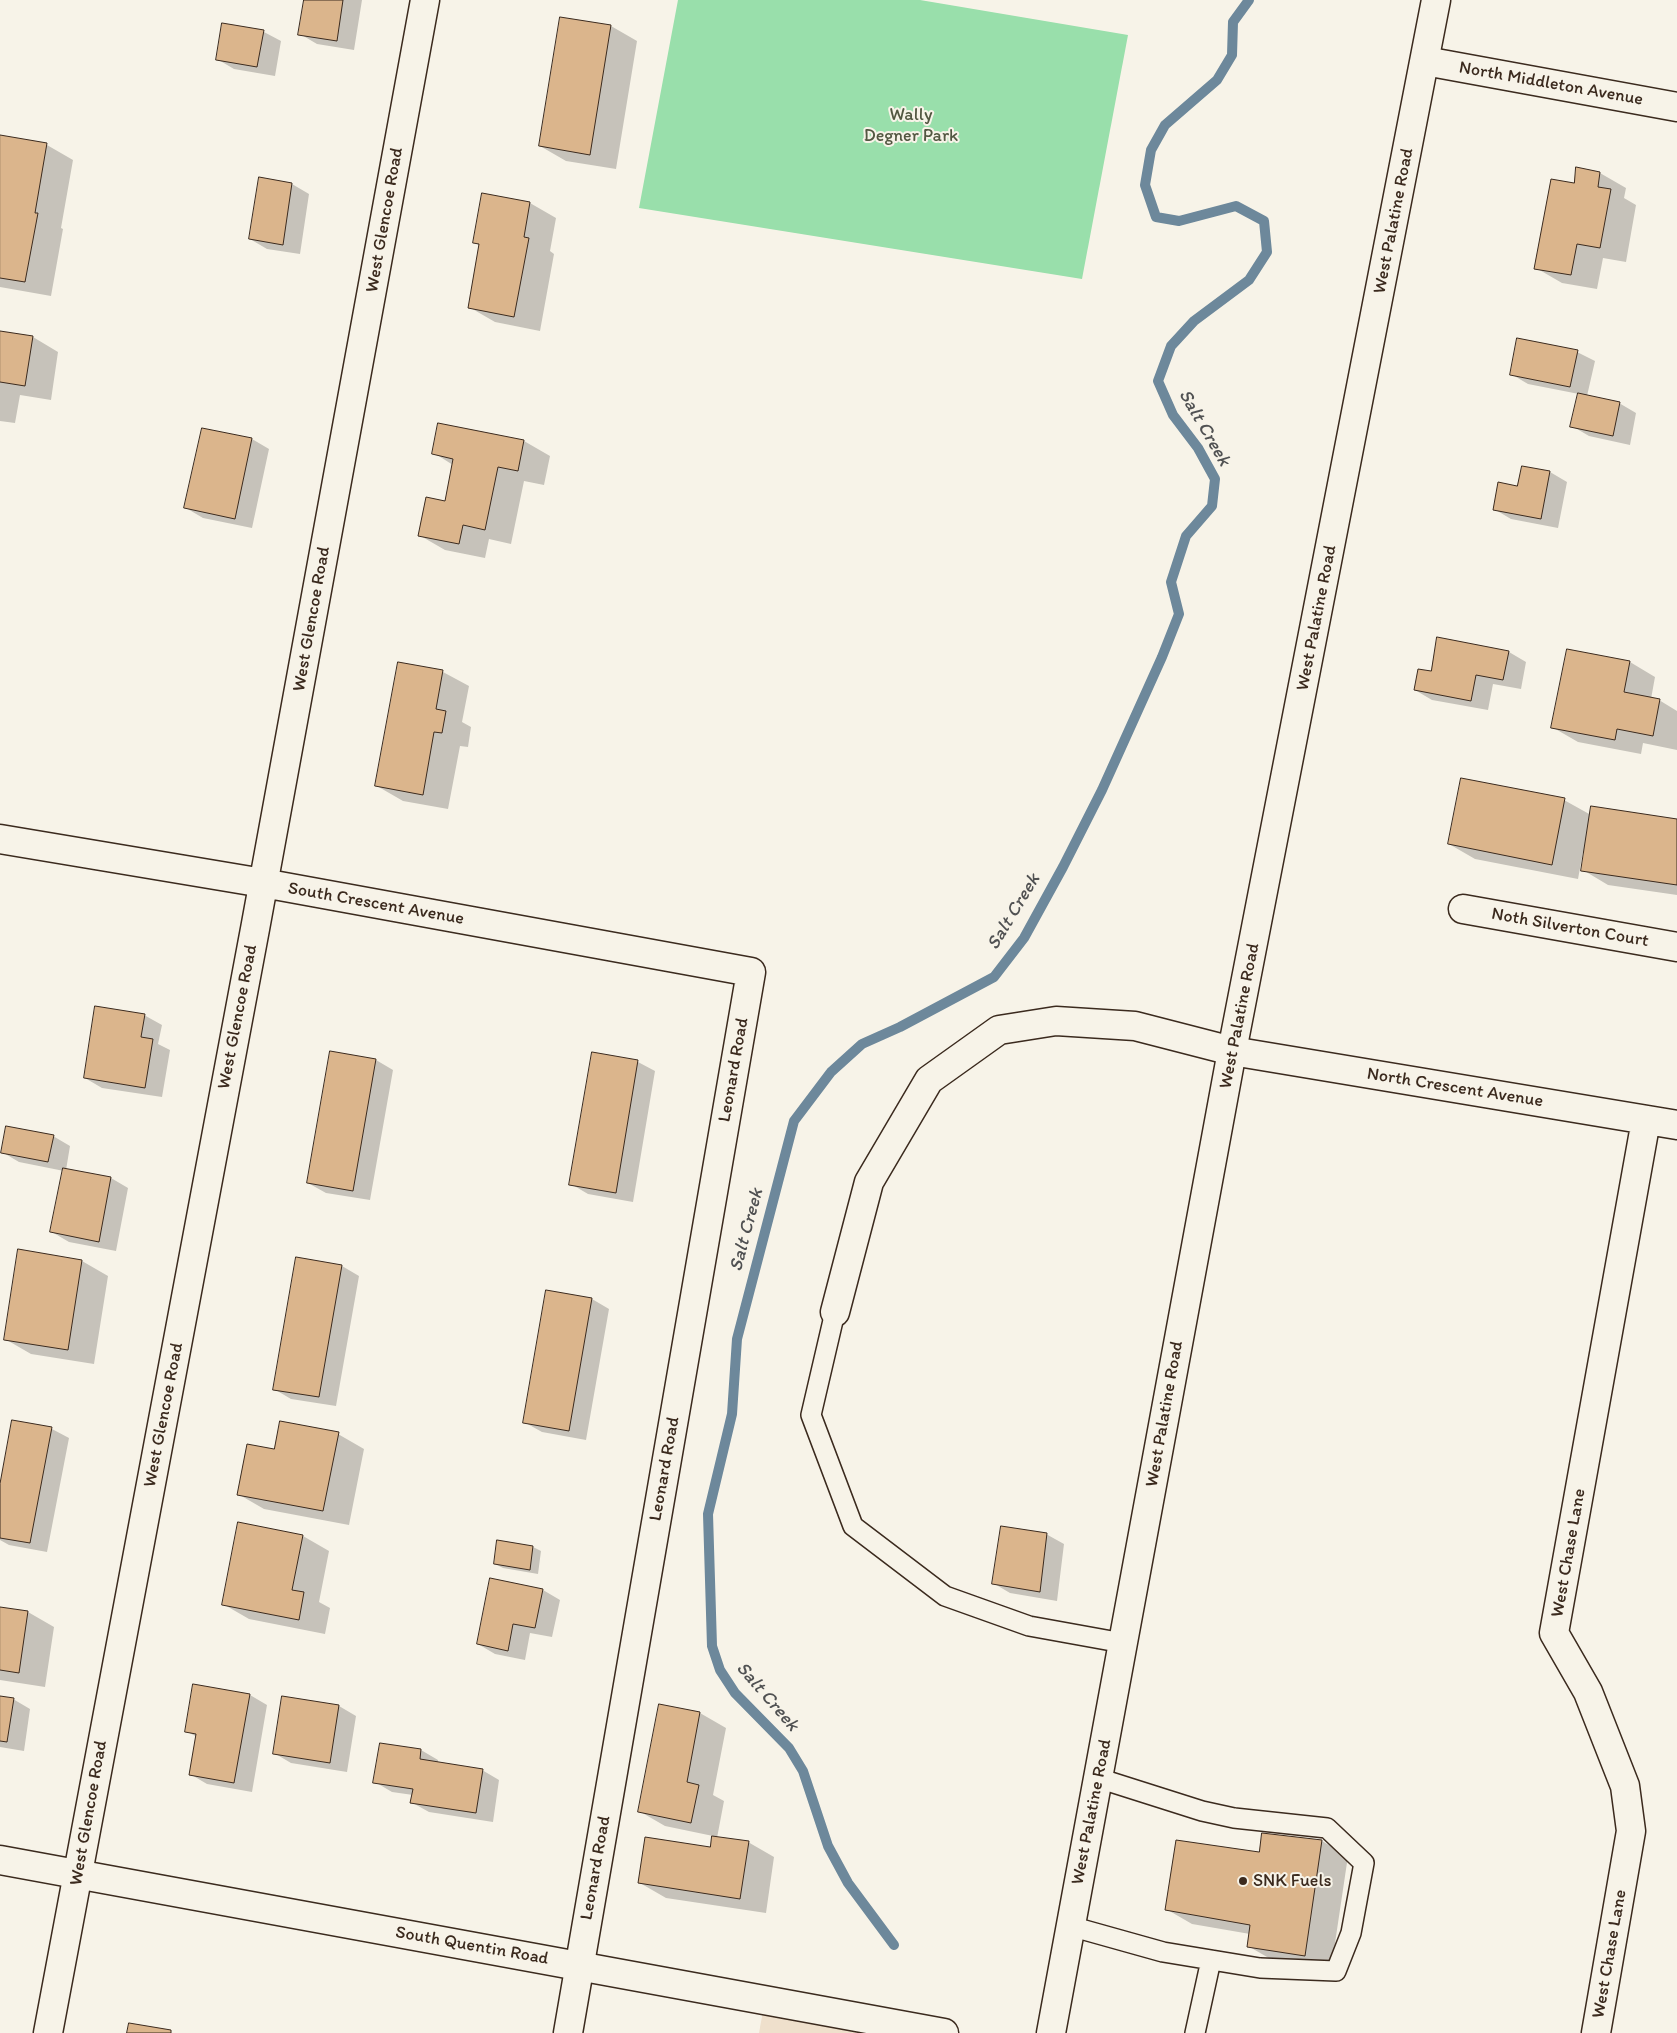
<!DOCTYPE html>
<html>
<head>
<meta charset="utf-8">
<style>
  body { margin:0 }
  canvas { display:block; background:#f7f3e8 }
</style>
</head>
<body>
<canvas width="1677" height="2033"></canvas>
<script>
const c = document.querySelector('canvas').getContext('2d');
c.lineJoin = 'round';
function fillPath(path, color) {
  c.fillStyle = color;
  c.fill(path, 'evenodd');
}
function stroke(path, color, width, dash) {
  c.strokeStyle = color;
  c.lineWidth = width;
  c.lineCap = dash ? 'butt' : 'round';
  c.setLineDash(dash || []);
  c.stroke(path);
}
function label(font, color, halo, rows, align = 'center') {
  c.font = font + ' Itim,sans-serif';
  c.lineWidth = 4;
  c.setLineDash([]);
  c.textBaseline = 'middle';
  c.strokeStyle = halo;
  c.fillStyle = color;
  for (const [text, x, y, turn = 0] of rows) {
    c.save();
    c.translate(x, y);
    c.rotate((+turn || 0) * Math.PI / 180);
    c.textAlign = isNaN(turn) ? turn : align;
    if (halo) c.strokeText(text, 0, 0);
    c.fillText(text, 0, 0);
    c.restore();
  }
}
fillPath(new Path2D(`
  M 765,2000 L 944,2033 L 759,2033 Z`), '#efe0cc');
fillPath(new Path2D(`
  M 678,0 L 920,0 L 1128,35 L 1082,279 L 639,208 Z`), '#99dfab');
fillPath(new Path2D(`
  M 305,0 L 362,0 L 354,50 L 317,44 L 300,34 Z
  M 561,18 L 611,26 L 637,41 L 616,169 L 566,161 L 540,146 Z
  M 223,24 L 264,32 L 281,41 L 275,76 L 234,69 L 217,59 Z
  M 0,136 L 47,145 L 73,160 L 61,228 L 63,229 L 51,296 L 0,287 Z
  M 1577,169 L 1600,173 L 1626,188 L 1624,198 L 1636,205 L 1626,262 L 1603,258 L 1597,289 L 1562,283 L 1536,268 L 1575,185 Z
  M 260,179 L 292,184 L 309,194 L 300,254 L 267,249 L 250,239 Z
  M 483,194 L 530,203 L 556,218 L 550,251 L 554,254 L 540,331 L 495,322 L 469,307 L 480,246 L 474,242 Z
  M 0,332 L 33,337 L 58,352 L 51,400 L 20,395 L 15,423 L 0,421 Z
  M 1577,352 L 1595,361 L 1587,396 L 1619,403 L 1636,413 L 1630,445 L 1589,436 L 1572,426 L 1579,394 L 1528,384 L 1511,374 Z
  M 439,424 L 524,441 L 550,456 L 544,485 L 524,481 L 511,544 L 489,539 L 485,558 L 445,550 L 419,535 L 446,502 L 453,465 L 434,453 Z
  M 252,439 L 269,449 L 252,528 L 203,518 L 186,508 Z
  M 1523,467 L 1550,472 L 1567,482 L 1558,528 L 1511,519 L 1494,509 L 1518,488 Z
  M 1509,652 L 1526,662 L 1521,689 L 1493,684 L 1488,710 L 1432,700 L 1415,690 L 1432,672 Z
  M 1630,662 L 1655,677 L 1651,699 L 1659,700 L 1677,711 L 1677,750 L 1643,743 L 1641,754 L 1578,742 L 1552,727 Z
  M 399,663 L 443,672 L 469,686 L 462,722 L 471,727 L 468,747 L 460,746 L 448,809 L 403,801 L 377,786 Z
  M 1564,800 L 1591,815 L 1677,820 L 1677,895 L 1608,885 L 1583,870 L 1585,852 L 1583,852 L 1578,879 L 1475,859 L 1449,844 Z
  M 144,1015 L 162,1025 L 158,1044 L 170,1050 L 162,1097 L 102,1088 L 85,1078 Z
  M 593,1054 L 638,1062 L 655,1071 L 633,1202 L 588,1194 L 571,1184 Z
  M 376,1060 L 393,1070 L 370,1200 L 326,1193 L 308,1183 Z
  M 53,1136 L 70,1146 L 66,1170 L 111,1178 L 128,1188 L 116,1251 L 69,1242 L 52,1232 L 64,1171 L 19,1162 L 2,1152 Z
  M 19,1251 L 82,1261 L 108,1276 L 94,1364 L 31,1354 L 5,1339 Z
  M 342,1266 L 359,1276 L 336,1406 L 291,1399 L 274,1389 Z
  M 592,1299 L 609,1309 L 586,1440 L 542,1432 L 524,1422 Z
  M 13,1421 L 52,1429 L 69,1438 L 47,1552 L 9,1545 L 0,1540 L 0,1491 Z
  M 338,1434 L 364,1449 L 349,1525 L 264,1509 L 238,1494 L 275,1450 Z
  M 239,1524 L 303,1536 L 329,1551 L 319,1602 L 330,1608 L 325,1634 L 249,1619 L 223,1604 Z
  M 1046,1534 L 1064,1544 L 1057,1601 L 1010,1593 L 993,1583 Z
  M 533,1547 L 541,1551 L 538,1574 L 503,1568 L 495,1564 Z
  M 543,1590 L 560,1600 L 552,1637 L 530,1633 L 525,1660 L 495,1654 L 478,1644 Z
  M 0,1608 L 28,1612 L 54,1627 L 45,1687 L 0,1680 Z
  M 250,1695 L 267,1705 L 252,1792 L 207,1784 L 190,1774 L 197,1737 L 186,1731 Z
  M 0,1697 L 13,1699 L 30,1709 L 24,1751 L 0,1747 Z
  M 283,1697 L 339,1706 L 356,1716 L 347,1772 L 291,1763 L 274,1753 Z
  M 660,1705 L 700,1713 L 726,1728 L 713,1795 L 724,1801 L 717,1838 L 748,1842 L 774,1857 L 766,1913 L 666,1898 L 640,1883 L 711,1849 L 713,1836 L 665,1826 L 639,1811 Z
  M 421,1750 L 438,1760 L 438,1763 L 482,1770 L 499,1780 L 493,1822 L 429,1812 L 411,1802 L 413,1795 L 392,1792 L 375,1782 Z
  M 1263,1834 L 1322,1841 L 1348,1856 L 1331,1970 L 1274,1961 L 1248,1946 L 1250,1934 L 1192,1924 L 1166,1909 L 1260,1854 Z`), '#0003');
stroke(new Path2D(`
  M 894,1945 L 848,1883 L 828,1846 L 803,1771 L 789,1748 L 735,1693 L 720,1670 L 712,1646 L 708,1514 L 732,1414 L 737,1339 L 794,1121 L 831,1072 L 862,1044 L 900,1027 L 994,977 L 1024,938 L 1063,867 L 1102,790 L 1162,657 L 1179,614 L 1171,582 L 1186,536 L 1212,506 L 1215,479 L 1198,448 L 1173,415 L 1158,381 L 1171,346 L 1194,321 L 1249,280 L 1267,252 L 1264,221 L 1236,206 L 1179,221 L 1156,217 L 1145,185 L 1151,150 L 1165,125 L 1217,80 L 1232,55 L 1233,22 L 1249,0`), '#6d889b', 10);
const building = new Path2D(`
  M 304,0 L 343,0 L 337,41 L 298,35 Z
  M 560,17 L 611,25 L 590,155 L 539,146 Z
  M 222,23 L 264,30 L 257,67 L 216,60 Z
  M 0,135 L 47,143 L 35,213 L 38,213 L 25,282 L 0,278 Z
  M 1576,167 L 1600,172 L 1598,187 L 1611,189 L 1600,248 L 1577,244 L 1571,275 L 1534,269 L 1551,179 L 1574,183 Z
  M 259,177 L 292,183 L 283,245 L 249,239 Z
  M 482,193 L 530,202 L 524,237 L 529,238 L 514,317 L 468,308 L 479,244 L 473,243 Z
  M 0,331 L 33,336 L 25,386 L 0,382 Z
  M 1517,338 L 1578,350 L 1570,387 L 1510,375 Z
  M 1578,393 L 1620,402 L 1613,436 L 1570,427 Z
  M 438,423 L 524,440 L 518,471 L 498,467 L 485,530 L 463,525 L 459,544 L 418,536 L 426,497 L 445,501 L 453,459 L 432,454 Z
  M 202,428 L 252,438 L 235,519 L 184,508 Z
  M 1522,466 L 1550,471 L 1541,519 L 1493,510 L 1498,482 L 1517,486 Z
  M 1437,637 L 1509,651 L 1503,680 L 1476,675 L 1471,701 L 1414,690 L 1418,669 L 1431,671 Z
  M 1567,649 L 1630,661 L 1624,692 L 1660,699 L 1653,736 L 1617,729 L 1615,740 L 1551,728 Z
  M 398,662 L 443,670 L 436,709 L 446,711 L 442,733 L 434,732 L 423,795 L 375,786 Z
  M 1461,778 L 1565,798 L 1552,865 L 1448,844 Z
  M 1591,806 L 1677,819 L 1677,885 L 1581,871 Z
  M 95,1006 L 145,1014 L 141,1037 L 153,1039 L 145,1088 L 84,1078 Z
  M 330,1051 L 376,1059 L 353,1191 L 307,1183 Z
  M 592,1052 L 638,1060 L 616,1193 L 569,1185 Z
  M 6,1126 L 54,1135 L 48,1162 L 1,1153 Z
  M 63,1168 L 111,1177 L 99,1242 L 50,1232 Z
  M 18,1249 L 82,1260 L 68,1350 L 4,1340 Z
  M 296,1257 L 342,1265 L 319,1397 L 273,1390 Z
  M 546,1290 L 592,1298 L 569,1431 L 523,1423 Z
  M 12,1420 L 52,1427 L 30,1543 L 0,1538 L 0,1484 Z
  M 280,1421 L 339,1432 L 323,1511 L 237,1495 L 247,1444 L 274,1449 Z
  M 238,1522 L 303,1535 L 292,1590 L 304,1592 L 299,1620 L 222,1605 Z
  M 1001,1526 L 1047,1533 L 1040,1592 L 992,1584 Z
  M 497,1540 L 533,1546 L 530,1570 L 494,1564 Z
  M 490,1578 L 543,1589 L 535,1628 L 513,1624 L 508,1651 L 477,1644 Z
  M 0,1607 L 28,1611 L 19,1673 L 0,1670 Z
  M 193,1684 L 250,1694 L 234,1783 L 189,1775 L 196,1734 L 185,1732 Z
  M 0,1696 L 14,1698 L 7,1742 L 0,1741 Z
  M 282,1696 L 339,1705 L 330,1763 L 273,1754 Z
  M 659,1704 L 700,1712 L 687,1782 L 699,1785 L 691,1823 L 638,1812 Z
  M 380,1743 L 421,1749 L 420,1759 L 483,1769 L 476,1813 L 410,1803 L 413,1789 L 373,1783 Z
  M 1262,1833 L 1322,1840 L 1305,1956 L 1247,1947 L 1250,1925 L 1165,1910 L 1176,1840 L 1259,1852 Z
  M 712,1836 L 749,1841 L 740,1899 L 638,1883 L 645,1837 L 710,1847 Z
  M 129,2023 L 171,2030 L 171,2033 L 127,2033 Z`);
fillPath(building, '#dbb58c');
stroke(building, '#3b2a1e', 1);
const lane = new Path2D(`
  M 835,1312 L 811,1415 L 853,1526 L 945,1596 L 1029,1626 L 1123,1643
  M 1070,1926 L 1163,1952 L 1260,1968 L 1336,1971 L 1351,1933 L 1364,1863 L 1327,1828 L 1234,1818 L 1202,1811 L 1098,1778
  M 1195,2033 L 1211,1960`);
const street = new Path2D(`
  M 1425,61 L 1677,107
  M 0,839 L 263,883 L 751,972 L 568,2033
  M 1463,909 L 1677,947
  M 835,1312 L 869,1182 L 929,1080 L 999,1030 L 1056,1021 L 1135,1026 L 1232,1051 L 1677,1125
  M 48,2033 L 255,929 L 425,0
  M 1596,2033 L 1631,1831 L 1625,1786 L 1588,1692 L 1554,1633 L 1646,1120`);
const secondary = new Path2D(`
  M 0,1860 L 944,2033
  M 1051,2033 L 1232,1051 L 1436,0`);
stroke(lane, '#3b2a1e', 22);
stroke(street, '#3b2a1e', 31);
stroke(secondary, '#3b2a1e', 31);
stroke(lane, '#f7f3e8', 19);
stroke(street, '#f7f3e8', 28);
stroke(secondary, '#f7f3e8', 28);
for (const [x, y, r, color] of [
  [1243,1881,5,"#3b2a1e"]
]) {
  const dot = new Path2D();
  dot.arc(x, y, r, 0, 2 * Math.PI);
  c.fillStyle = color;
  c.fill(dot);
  stroke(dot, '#f7f3e8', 2);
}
label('18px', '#3b2a1e', '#f7f3e8', [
  ["North Middleton Avenue",1551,84,10],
  ["West Glencoe Road",385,220,-80],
  ["West Palatine Road",1394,221,-79],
  ["West Palatine Road",1317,618,-79],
  ["West Glencoe Road",312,619,-80],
  ["South Crescent Avenue",376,904,10],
  ["Noth Silverton Court",1570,928,10],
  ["West Palatine Road",1240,1016,-79],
  ["West Glencoe Road",238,1017,-79],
  ["Leonard Road",734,1070,-80],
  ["North Crescent Avenue",1455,1088,9],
  ["West Palatine Road",1165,1414,-80],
  ["West Glencoe Road",164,1415,-79],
  ["Leonard Road",665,1469,-80],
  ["West Chase Lane",1569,1553,-80],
  ["West Palatine Road",1092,1812,-79],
  ["West Glencoe Road",89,1813,-80],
  ["Leonard Road",596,1868,-80],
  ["South Quentin Road",472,1946,10],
  ["West Chase Lane",1610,1954,-80]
]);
label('18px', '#525741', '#f7f3e8', [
  ["Wally",911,115],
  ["Degner Park",911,136]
]);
label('18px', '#3b2a1e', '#f7f3e8', [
  ["SNK Fuels",1253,1881]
], 'left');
label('italic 19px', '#505152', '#f7f3e8', [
  ["Salt Creek",1204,428,60],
  ["Salt Creek",1014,912,-59],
  ["Salt Creek",747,1230,-75],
  ["Salt Creek",767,1697,49]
]);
</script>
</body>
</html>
